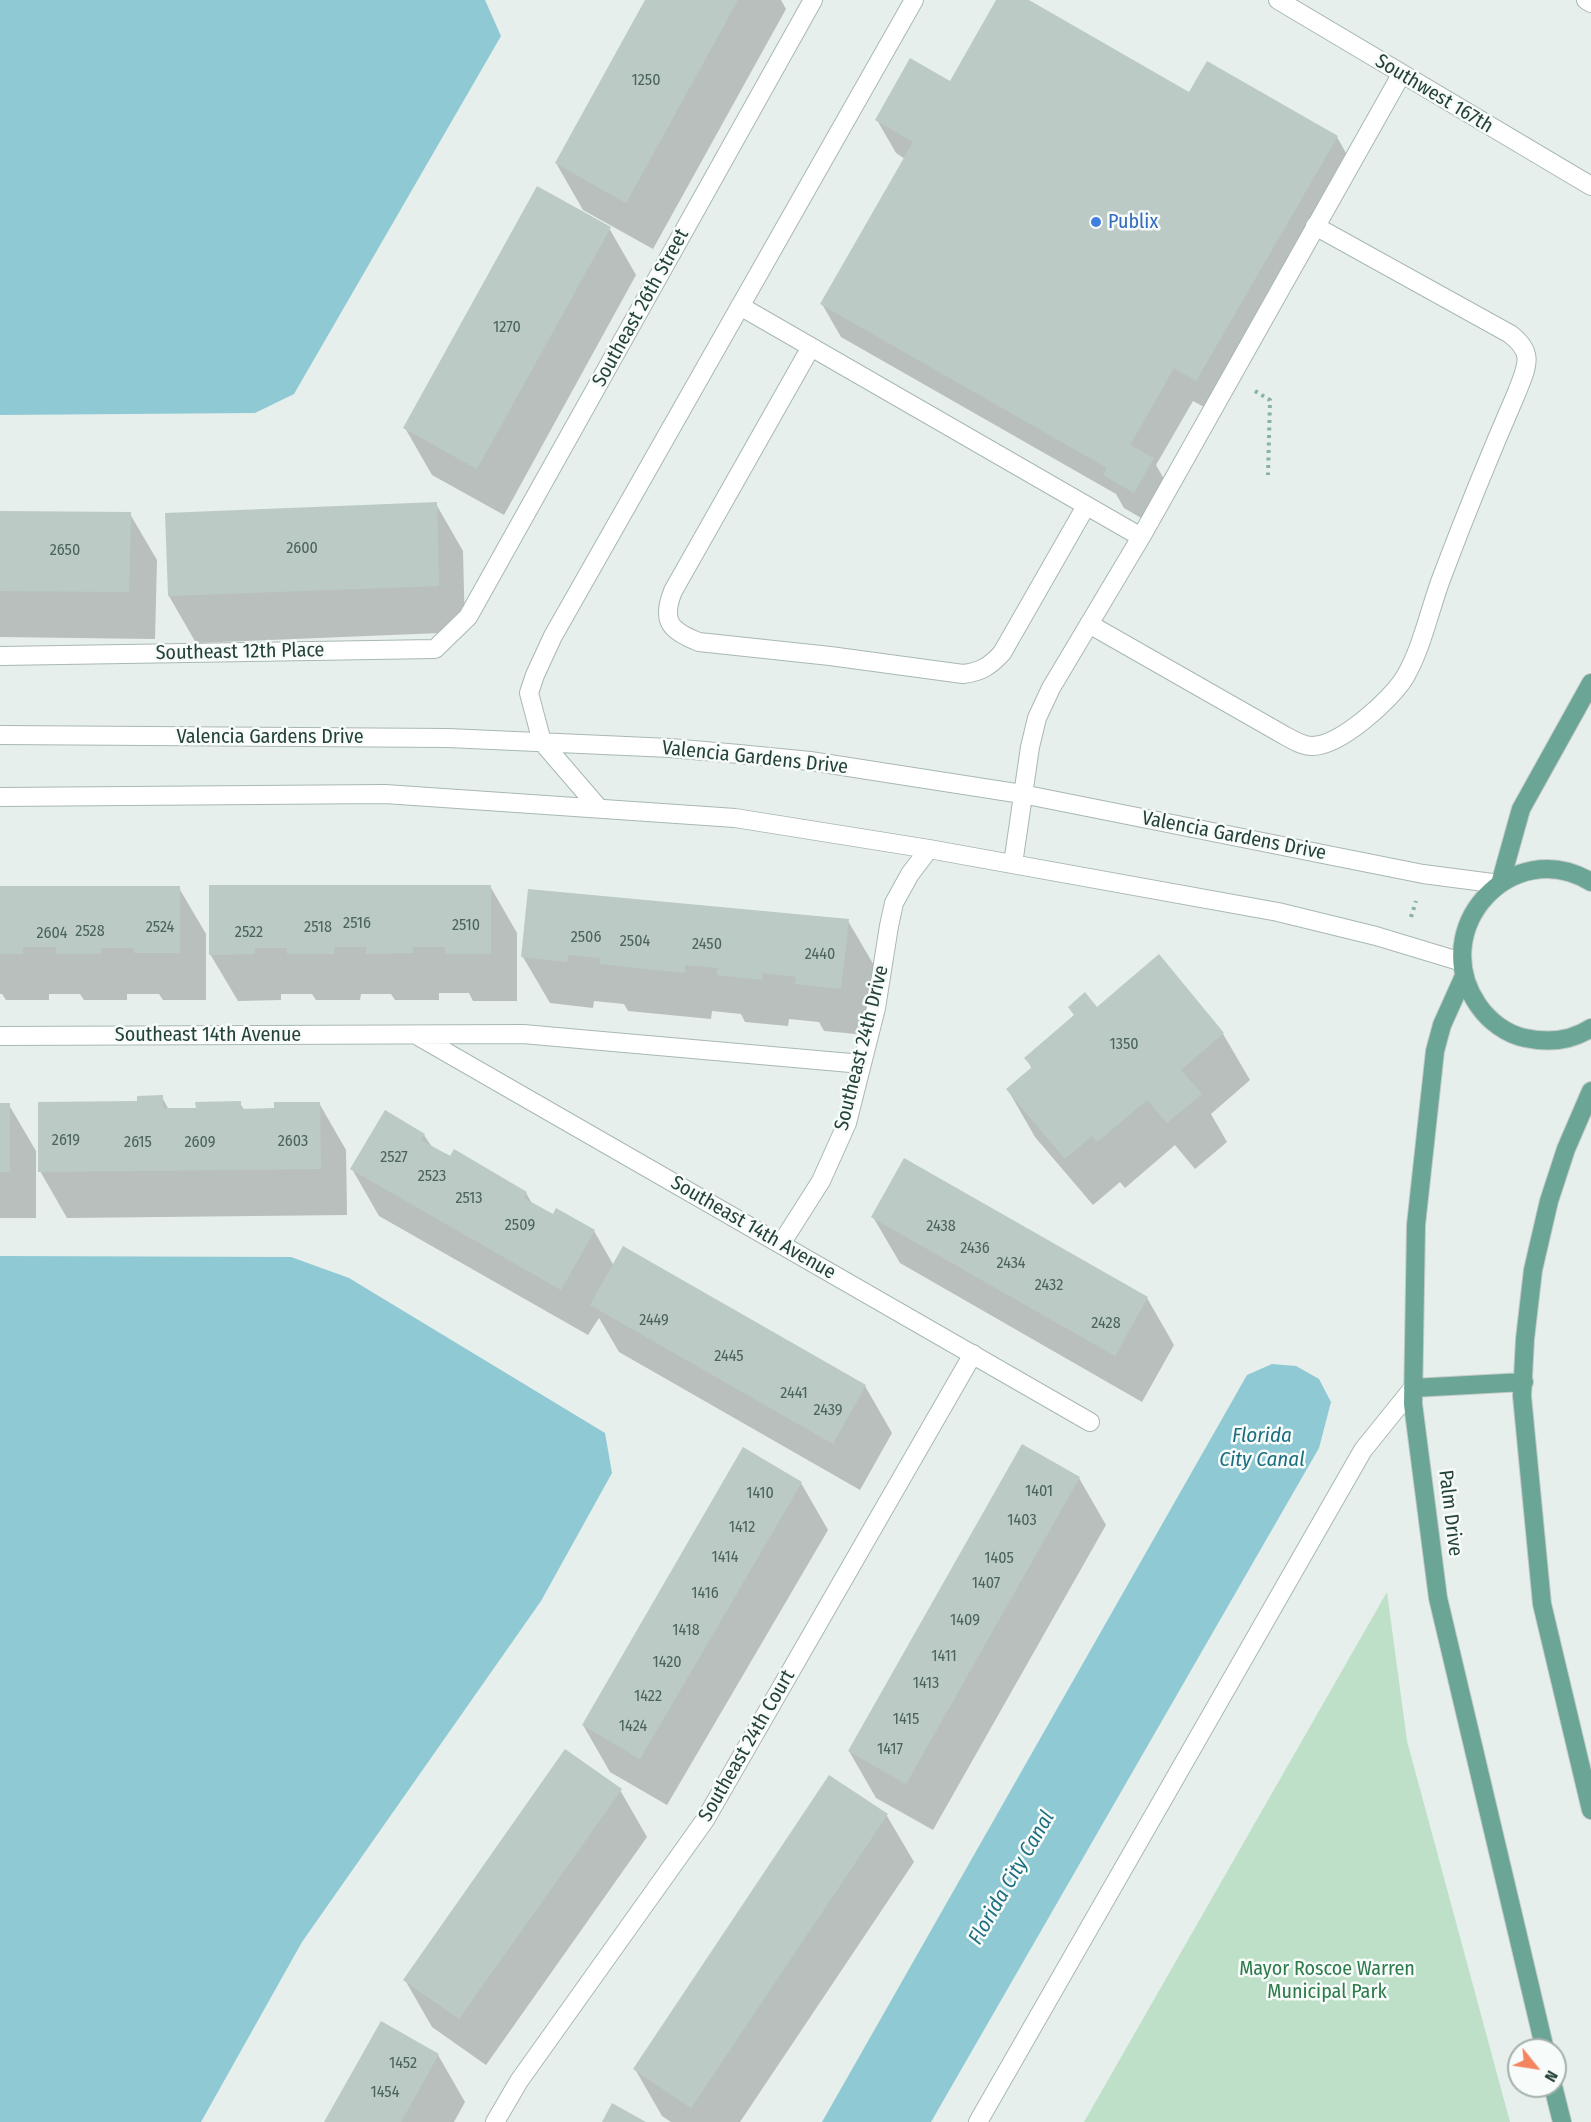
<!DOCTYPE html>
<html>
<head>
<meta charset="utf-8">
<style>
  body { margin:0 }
  #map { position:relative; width:1591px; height:2122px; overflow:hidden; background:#e6efeb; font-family:"Fira Sans Condensed",sans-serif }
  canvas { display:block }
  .north { position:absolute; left:1507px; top:2038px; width:60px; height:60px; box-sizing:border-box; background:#f7fbf9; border:2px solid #a3b1ad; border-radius:50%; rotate:120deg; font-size:16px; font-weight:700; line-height:24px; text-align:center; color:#24423a }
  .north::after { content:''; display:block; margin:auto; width:21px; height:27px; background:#f4845f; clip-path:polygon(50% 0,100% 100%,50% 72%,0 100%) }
</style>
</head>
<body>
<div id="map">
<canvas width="1591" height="2122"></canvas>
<div class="north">N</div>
</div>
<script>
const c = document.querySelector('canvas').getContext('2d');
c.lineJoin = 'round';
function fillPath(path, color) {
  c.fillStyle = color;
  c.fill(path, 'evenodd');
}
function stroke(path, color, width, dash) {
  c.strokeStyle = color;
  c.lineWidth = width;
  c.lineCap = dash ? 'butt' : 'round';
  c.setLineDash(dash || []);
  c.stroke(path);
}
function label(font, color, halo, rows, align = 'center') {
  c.font = font + ' "Fira Sans Condensed",sans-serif';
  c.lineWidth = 5;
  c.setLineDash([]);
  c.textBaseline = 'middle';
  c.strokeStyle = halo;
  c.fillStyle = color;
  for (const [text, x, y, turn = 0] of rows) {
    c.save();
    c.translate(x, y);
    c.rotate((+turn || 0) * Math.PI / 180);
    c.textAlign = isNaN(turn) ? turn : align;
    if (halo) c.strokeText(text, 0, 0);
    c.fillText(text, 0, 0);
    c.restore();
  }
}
fillPath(new Path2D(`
  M 1387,1592 L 1407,1741 L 1510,2122 L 1084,2122 Z`), '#bfe0c8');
fillPath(new Path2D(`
  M 0,0 L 485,0 L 501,36 L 294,394 L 255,413 L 0,415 Z
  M 0,1256 L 291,1257 L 349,1278 L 605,1433 L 612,1473 L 541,1601 L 302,1942 L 201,2122 L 0,2122 Z
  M 1272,1364 L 1296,1366 L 1319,1379 L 1331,1402 L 1319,1448 L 931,2122 L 822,2122 L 1247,1375 Z`), '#8ec9d4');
fillPath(new Path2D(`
  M 646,0 L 781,0 L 786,9 L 653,249 L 583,210 L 556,163 Z
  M 998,0 L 1026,0 L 1190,94 L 1337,137 L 1356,171 L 1215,413 L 1193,401 L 1156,465 L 1172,493 L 1153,525 L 1124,508 L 1116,494 L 841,337 L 822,304 L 905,159 L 896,153 L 877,120 L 950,83 Z
  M 609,228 L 636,275 L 504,515 L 432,475 L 405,428 Z
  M 436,504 L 463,551 L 465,632 L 196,643 L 169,596 Z
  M 0,512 L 130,514 L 157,560 L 155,639 L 0,637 Z
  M 490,886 L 517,933 L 517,1001 L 473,1001 L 469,993 L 439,993 L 439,1000 L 395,1000 L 391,994 L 361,994 L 360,1000 L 316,1000 L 312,994 L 281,994 L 281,1000 L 238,1001 L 210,954 Z
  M 0,888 L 179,888 L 206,934 L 206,1000 L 163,1000 L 159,994 L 127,994 L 127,1000 L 84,1000 L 80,994 L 49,994 L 49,1000 L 6,1000 L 2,994 L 0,994 Z
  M 848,921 L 875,967 L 867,1035 L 824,1031 L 819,1022 L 789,1019 L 788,1026 L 745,1022 L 741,1014 L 712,1011 L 711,1019 L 628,1011 L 624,1004 L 594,1001 L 593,1008 L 550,1003 L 523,957 Z
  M 1070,1007 L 1097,1009 L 1223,1034 L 1250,1080 L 1211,1114 L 1227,1142 L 1195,1169 L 1175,1145 L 1125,1188 L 1120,1182 L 1093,1205 L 1035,1137 L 1008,1090 L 1032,1069 L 1026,1058 L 1075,1016 Z
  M 162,1097 L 169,1110 L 197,1109 L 240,1103 L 244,1110 L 275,1109 L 319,1103 L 346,1150 L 347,1215 L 67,1218 L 40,1171 L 138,1103 Z
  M 0,1105 L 9,1105 L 36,1151 L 36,1218 L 0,1218 Z
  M 424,1135 L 432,1147 L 526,1193 L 533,1205 L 553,1216 L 557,1210 L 594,1231 L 614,1266 L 865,1386 L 892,1433 L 860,1490 L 619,1352 L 599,1318 L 588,1335 L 379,1216 L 352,1169 Z
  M 873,1217 L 1147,1298 L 1174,1345 L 1142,1402 L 900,1263 Z
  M 1079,1478 L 1106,1525 L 933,1830 L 876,1798 L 849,1751 Z
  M 801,1483 L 828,1530 L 667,1805 L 610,1772 L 583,1725 Z
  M 830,1777 L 887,1816 L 914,1862 L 740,2122 L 671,2122 L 662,2116 L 635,2069 Z
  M 620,1790 L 647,1837 L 486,2065 L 432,2027 L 405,1980 Z
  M 438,2055 L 465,2102 L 454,2122 L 326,2122 Z`), '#0003');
fillPath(new Path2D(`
  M 645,0 L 738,0 L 626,203 L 555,163 Z
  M 996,0 L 1029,0 L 1189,92 L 1207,61 L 1338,136 L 1196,381 L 1174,368 L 1130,445 L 1154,458 L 1134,493 L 1103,475 L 1107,468 L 820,304 L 913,142 L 875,120 L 910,58 L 950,81 Z
  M 537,186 L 611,227 L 477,469 L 403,428 Z
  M 437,502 L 439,586 L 168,596 L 165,513 Z
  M 0,511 L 131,512 L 129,592 L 0,591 Z
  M 209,885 L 491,885 L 491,954 L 445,954 L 445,947 L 413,947 L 413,953 L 366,954 L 366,947 L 334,947 L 334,954 L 287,954 L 287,948 L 255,948 L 255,954 L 209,955 Z
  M 0,886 L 180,886 L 180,953 L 134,953 L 134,948 L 101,948 L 101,954 L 56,954 L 56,947 L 23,947 L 23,954 L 0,954 Z
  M 528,889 L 849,919 L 841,989 L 795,984 L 796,977 L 762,973 L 762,980 L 717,975 L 718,968 L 685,965 L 685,973 L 600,964 L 600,958 L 568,955 L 567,962 L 521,957 Z
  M 1159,954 L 1224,1033 L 1181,1070 L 1202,1094 L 1167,1123 L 1147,1100 L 1097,1142 L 1092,1136 L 1065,1159 L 1006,1089 L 1032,1067 L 1024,1058 L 1074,1015 L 1068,1007 L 1085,992 L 1097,1007 Z
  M 163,1095 L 163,1108 L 196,1108 L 195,1102 L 241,1101 L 241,1109 L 274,1108 L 274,1102 L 320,1102 L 321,1169 L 38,1172 L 38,1102 L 137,1101 L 137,1096 Z
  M 0,1103 L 10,1103 L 10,1172 L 0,1172 Z
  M 385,1110 L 425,1134 L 421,1140 L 450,1156 L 454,1149 L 527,1192 L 524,1198 L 553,1214 L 556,1208 L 595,1230 L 561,1290 L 350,1169 Z
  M 904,1158 L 1148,1297 L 1115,1356 L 871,1217 Z
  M 623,1246 L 866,1385 L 833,1444 L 590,1305 Z
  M 1022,1444 L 1080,1477 L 906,1784 L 848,1751 Z
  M 743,1447 L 802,1482 L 640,1759 L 582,1725 Z
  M 565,1749 L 622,1789 L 459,2019 L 403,1980 Z
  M 829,1775 L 888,1814 L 691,2108 L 633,2069 Z
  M 381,2021 L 439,2054 L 401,2122 L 324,2122 Z
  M 612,2103 L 646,2122 L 602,2122 Z`), '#bbcac4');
const minor = new Path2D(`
  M 1278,0 L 1591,186
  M 1586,0 L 1591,3
  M 740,306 L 1141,537
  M 811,347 L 673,591 C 661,621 670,631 699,642 L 830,656 L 963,674 C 981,672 990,666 1002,653 L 1086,506
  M 1089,624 L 1282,734 C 1291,739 1302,746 1312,746 C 1340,746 1391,700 1405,677 C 1423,646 1430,607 1443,574 C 1466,513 1491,452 1517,392 C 1527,366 1535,353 1510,334 L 1315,226
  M 0,656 L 435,649 L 468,617 L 813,0
  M 0,735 L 448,738 L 670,748 L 739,754 L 810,761 L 1022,794 L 1423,874 L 1500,884
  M 0,797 L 385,794 L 735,818 L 929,849 L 1278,912 L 1376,936 L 1462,962
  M 598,807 L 542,742 L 529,693 L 535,675 L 553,636 L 914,0
  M 1013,864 L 1030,747 L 1037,718 L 1051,688 L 1141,537 L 1401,75
  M 0,1036 L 523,1034 L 862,1064
  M 418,1036 L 1090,1422
  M 781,1244 L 821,1181 L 847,1123 L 876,1008 L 889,926 L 894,903 L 910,874 L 929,849
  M 495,2122 L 519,2081 L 705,1820 L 973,1354
  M 978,2122 L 1363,1450 L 1413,1388`);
const major = new Path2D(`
  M 1591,882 C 1512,834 1426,929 1478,1005 C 1489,1021 1506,1034 1525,1038 C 1548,1043 1571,1041 1591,1028
  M 1500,884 L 1521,809 L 1591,683
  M 1464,976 L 1442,1025 L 1435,1051 L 1416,1225 L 1413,1404 L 1438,1598 L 1545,2050
  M 1591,1091 L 1566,1149 L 1549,1201 L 1533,1270 L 1525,1339 L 1522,1396 L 1542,1604 L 1591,1810
  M 1413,1388 L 1524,1382
  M 1553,2086 L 1562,2122`);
stroke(minor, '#a8b8b2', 20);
stroke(major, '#c2cac8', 20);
stroke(new Path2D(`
  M 1255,391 L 1270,400 L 1268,475
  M 1411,917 L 1416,901`), '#86b3a5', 4, [3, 4.5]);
stroke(minor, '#fff', 18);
stroke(major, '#6aa596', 18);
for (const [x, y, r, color] of [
  [1096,222,6,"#3f7fe0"]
]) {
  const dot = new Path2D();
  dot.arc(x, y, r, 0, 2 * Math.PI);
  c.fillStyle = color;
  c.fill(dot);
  stroke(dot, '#f7fbf9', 2);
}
label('16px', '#4a645c', null, [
  ["1250",646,81],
  ["1270",507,328],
  ["2600",302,549],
  ["2650",65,551],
  ["2516",357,924],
  ["2510",466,926],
  ["2524",160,928],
  ["2518",318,928],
  ["2528",90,932],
  ["2522",249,933],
  ["2604",52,934],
  ["2506",586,938],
  ["2504",635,942],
  ["2450",707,945],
  ["2440",820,955],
  ["1350",1124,1045],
  ["2619",66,1141],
  ["2603",293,1142],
  ["2615",138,1143],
  ["2609",200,1143],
  ["2527",394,1158],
  ["2523",432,1177],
  ["2513",469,1199],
  ["2509",520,1226],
  ["2438",941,1227],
  ["2436",975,1249],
  ["2434",1011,1264],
  ["2432",1049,1286],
  ["2449",654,1321],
  ["2428",1106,1324],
  ["2445",729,1357],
  ["2441",794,1394],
  ["2439",828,1411],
  ["1401",1039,1492],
  ["1410",760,1494],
  ["1403",1022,1521],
  ["1412",742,1528],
  ["1414",725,1558],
  ["1405",999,1559],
  ["1407",986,1584],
  ["1416",705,1594],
  ["1409",965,1621],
  ["1418",686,1631],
  ["1411",944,1657],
  ["1420",667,1663],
  ["1413",926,1684],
  ["1422",648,1697],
  ["1415",906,1720],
  ["1424",633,1727],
  ["1417",890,1750],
  ["1452",403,2064],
  ["1454",385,2093]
]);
label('20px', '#24423a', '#f7fbf9', [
  ["Southwest 167th",1434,94,31],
  ["Southeast 26th Street",641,308,-61],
  ["Southeast 12th Place",240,652,-1],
  ["Valencia Gardens Drive",270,737],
  ["Valencia Gardens Drive",755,758,6],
  ["Valencia Gardens Drive",1234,836,11],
  ["Southeast 14th Avenue",208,1035],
  ["Southeast 24th Drive",862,1048,-76],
  ["Southeast 14th Avenue",753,1228,30],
  ["Palm Drive",1450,1513,83],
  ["Southeast 24th Court",747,1746,-60]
]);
label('20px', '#366cbe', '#f7fbf9', [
  ["Publix",1108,222]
], 'left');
label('20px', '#2d7a4b', '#f7fbf9', [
  ["Mayor Roscoe Warren",1327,1969],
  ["Municipal Park",1327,1992]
]);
label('italic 21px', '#1c6f80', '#f7fbf9', [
  ["Florida",1262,1436],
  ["City Canal",1262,1460],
  ["Florida City Canal",1012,1878,-60]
]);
</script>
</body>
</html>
